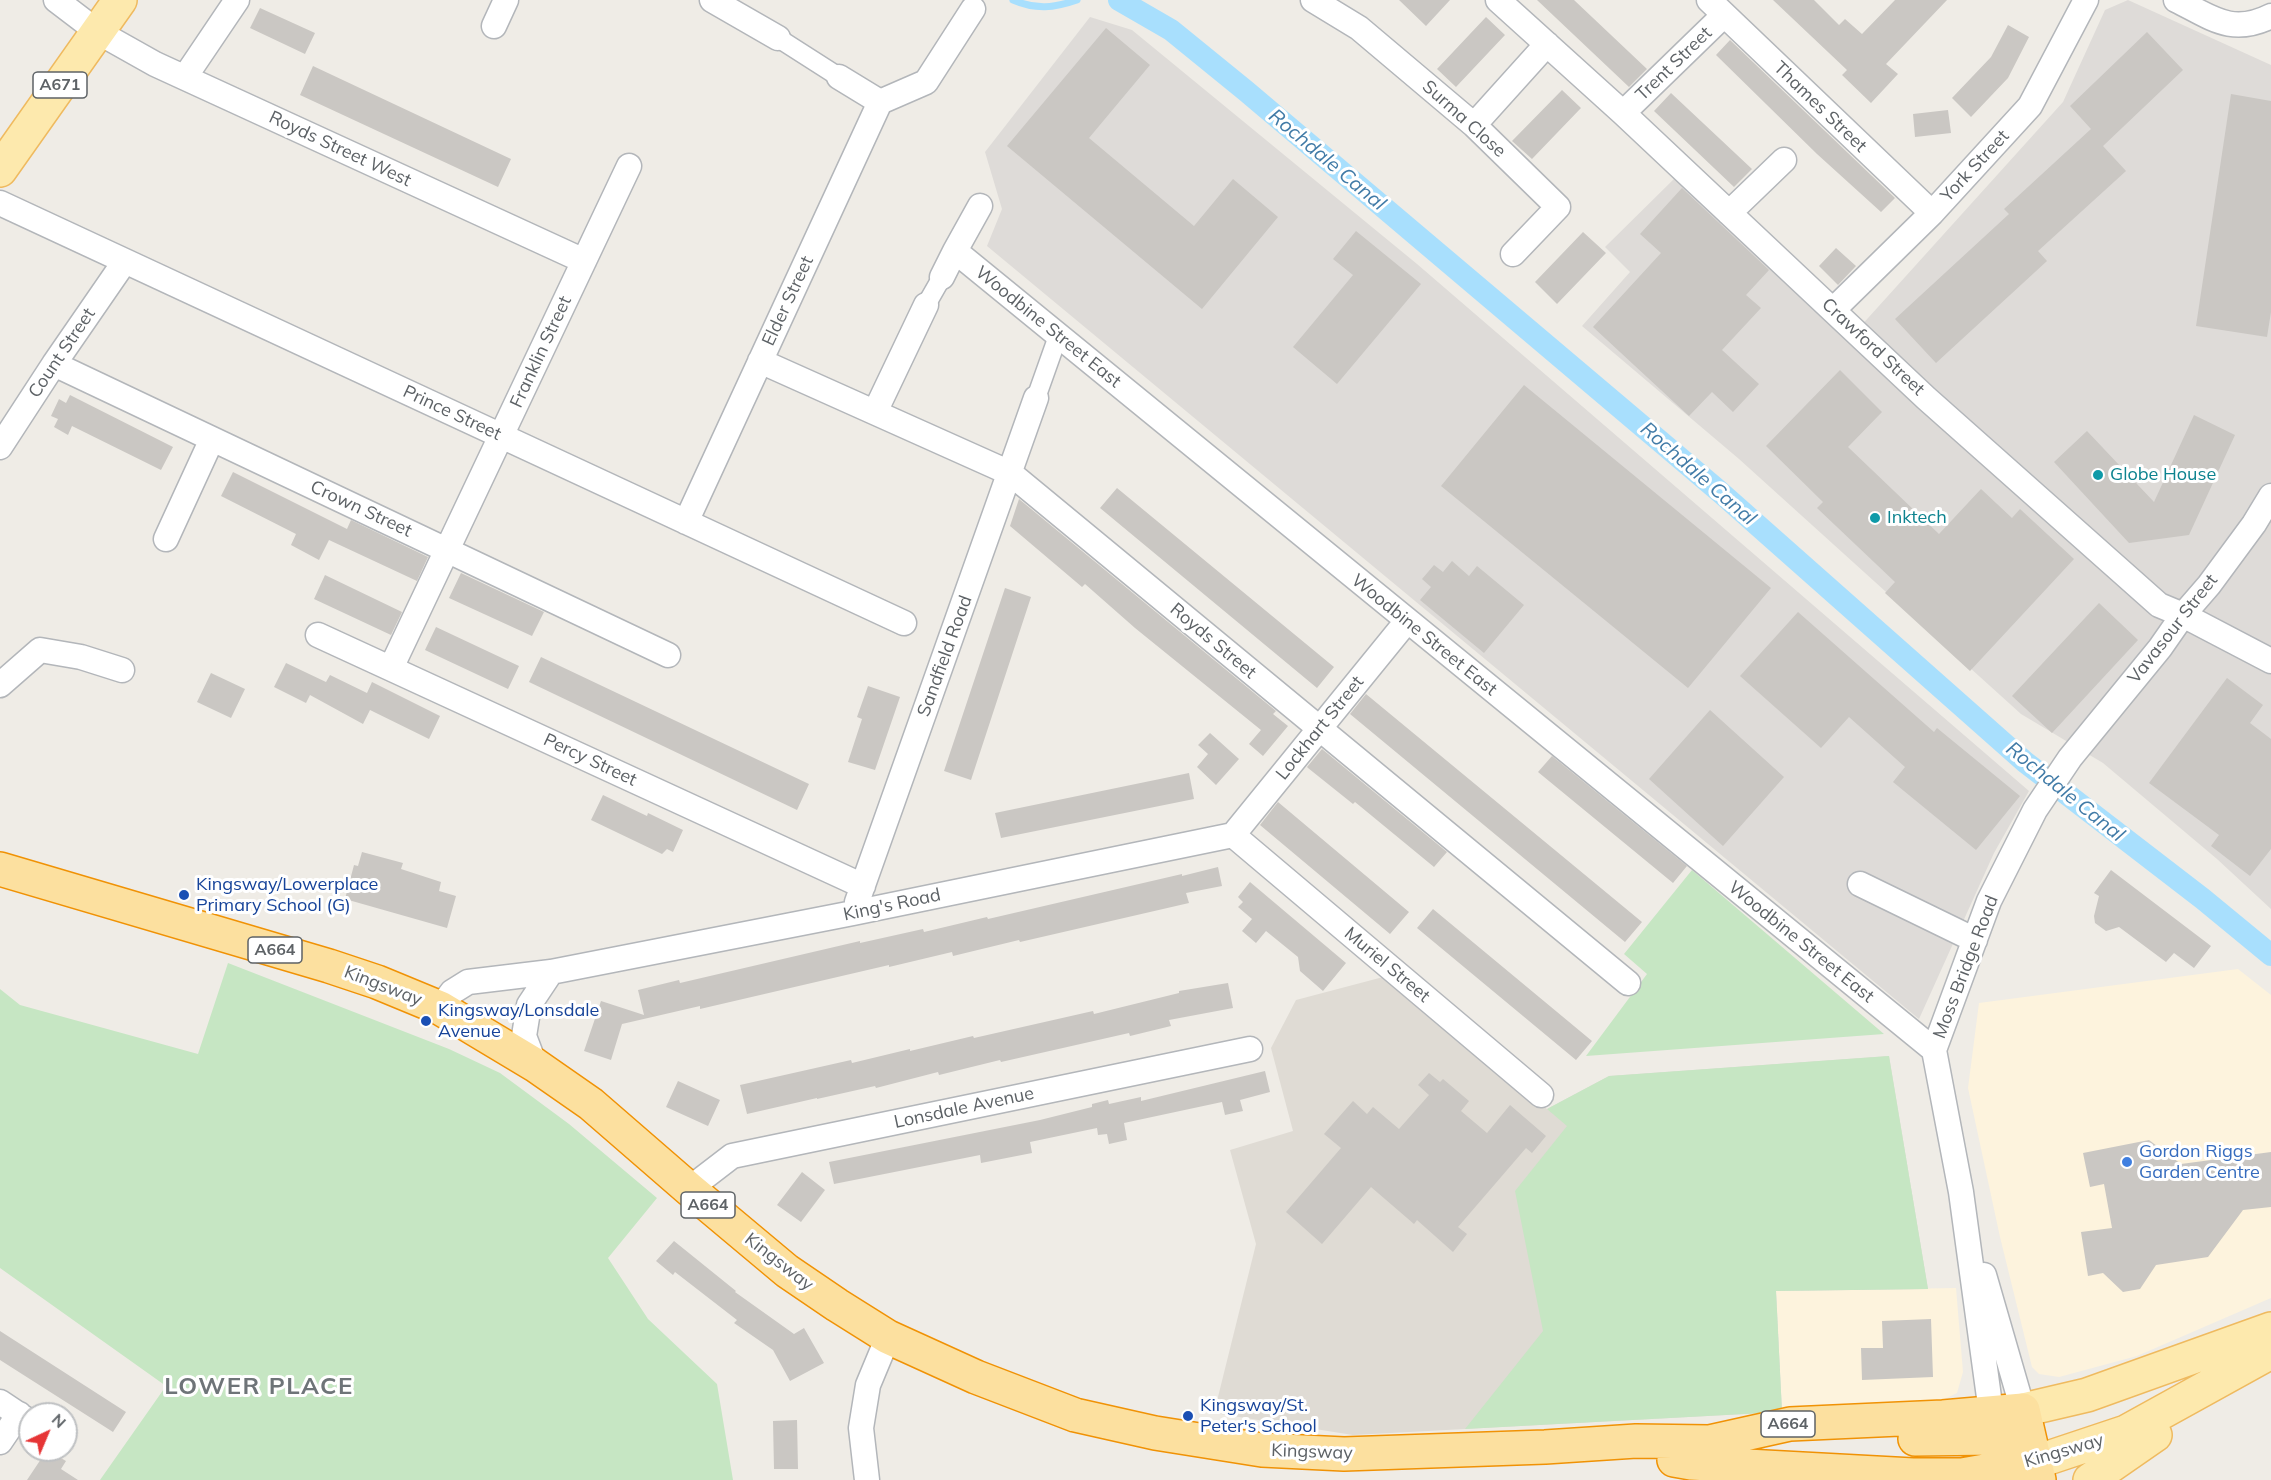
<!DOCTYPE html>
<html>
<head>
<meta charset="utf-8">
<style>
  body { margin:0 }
  #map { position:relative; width:2271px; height:1480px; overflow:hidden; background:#efece6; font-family:Mulish,sans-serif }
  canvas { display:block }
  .north { position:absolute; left:18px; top:1402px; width:60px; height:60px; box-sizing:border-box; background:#fff; border:2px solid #bec0c2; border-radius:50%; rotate:44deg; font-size:16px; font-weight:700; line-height:24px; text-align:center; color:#5d6266 }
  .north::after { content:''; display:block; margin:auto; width:21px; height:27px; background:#e63536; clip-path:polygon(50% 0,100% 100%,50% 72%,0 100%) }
</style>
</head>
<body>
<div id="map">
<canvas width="2271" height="1480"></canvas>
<div class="north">N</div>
</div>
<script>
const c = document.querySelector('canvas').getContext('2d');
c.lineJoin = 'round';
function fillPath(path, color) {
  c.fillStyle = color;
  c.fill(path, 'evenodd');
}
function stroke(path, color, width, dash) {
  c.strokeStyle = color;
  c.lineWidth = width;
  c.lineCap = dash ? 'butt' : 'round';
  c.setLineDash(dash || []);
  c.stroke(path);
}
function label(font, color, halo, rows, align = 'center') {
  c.font = font + ' Mulish,sans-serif';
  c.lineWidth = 6;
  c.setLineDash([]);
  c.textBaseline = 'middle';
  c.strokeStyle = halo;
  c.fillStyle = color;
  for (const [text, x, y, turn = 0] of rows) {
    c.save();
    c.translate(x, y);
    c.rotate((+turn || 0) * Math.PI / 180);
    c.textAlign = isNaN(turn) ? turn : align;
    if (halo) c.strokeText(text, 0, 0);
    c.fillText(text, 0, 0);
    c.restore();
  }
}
fillPath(new Path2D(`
  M 2238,969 L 2271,995 L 2271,1298 L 2137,1356 L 2059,1377 L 2039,1374 L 2032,1367 L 2000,1237 L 1968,1088 L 1979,1003 Z
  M 1956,1288 L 1963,1372 L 1957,1393 L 1938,1402 L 1782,1412 L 1776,1291 Z`), '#fdf3dd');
fillPath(new Path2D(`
  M 2128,0 L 2271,65 L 2271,909 L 2217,859 L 2103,763 L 2021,714 L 1739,459 L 1582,326 L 1630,272 L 1605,247 L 1676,177 L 1850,338 L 2063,102 L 2105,10 Z
  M 1090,17 L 1132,30 L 1417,264 L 2029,791 L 1994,853 L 1919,1019 L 987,246 L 1002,209 L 985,152 Z`), '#dedbd8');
fillPath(new Path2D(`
  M 1387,976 L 1547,1109 L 1609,1076 L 1889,1056 L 1928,1289 L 1776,1291 L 1782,1412 L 1353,1435 L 1214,1413 L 1256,1244 L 1230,1150 L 1293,1131 L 1271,1048 L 1296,1000 Z`), '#dfdbd4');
fillPath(new Path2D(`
  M 1692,870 L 1884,1034 L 1586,1056 L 1647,974 L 1624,954 Z
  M 228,963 L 449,1049 L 500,1073 L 569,1124 L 657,1198 L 608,1258 L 648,1319 L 717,1384 L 733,1480 L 100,1480 L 166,1386 L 0,1268 L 0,989 L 20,1005 L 198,1054 Z
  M 1889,1056 L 1928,1289 L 1776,1291 L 1782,1412 L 1465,1429 L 1543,1331 L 1515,1191 L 1567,1126 L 1547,1109 L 1609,1076 Z`), '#c6e6c3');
stroke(new Path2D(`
  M 1013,0 C 1036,10 1054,8 1077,0`), '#a8dffd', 7);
stroke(new Path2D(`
  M 1119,0 L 1171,30 L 1246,91 L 1720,492 L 2025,762 L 2203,899 L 2271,955`), '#a8dffd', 22);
fillPath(new Path2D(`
  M 1399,0 L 1450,0 L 1426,26 Z
  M 1537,0 L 1574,0 L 1647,69 L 1629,87 Z
  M 1773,0 L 1814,0 L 1839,25 L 1845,19 L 1862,34 L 1895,0 L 1947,0 L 1886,64 L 1898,74 L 1871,103 L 1842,75 L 1847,70 Z
  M 260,8 L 315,33 L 305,54 L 250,28 Z
  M 1486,17 L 1505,35 L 1456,87 L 1437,69 Z
  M 2008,25 L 2029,37 L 2008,78 L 1971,117 L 1952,98 L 1991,57 Z
  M 1106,28 L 1150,65 L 1089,138 L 1194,226 L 1233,179 L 1278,217 L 1202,309 L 1007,146 Z
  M 2147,32 L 2183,70 L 2103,146 L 2126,171 L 2038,251 L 2047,261 L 1936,363 L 1895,319 L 2009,214 L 2004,209 L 2091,129 L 2070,106 Z
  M 1730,40 L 1895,198 L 1881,212 L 1817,154 L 1716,55 Z
  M 313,66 L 511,159 L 498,187 L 300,95 Z
  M 1562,90 L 1581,108 L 1532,159 L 1512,141 Z
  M 1671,93 L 1752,169 L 1734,187 L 1654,111 Z
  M 2231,94 L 2271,101 L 2271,312 L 2267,337 L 2196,326 Z
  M 1948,110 L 1951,133 L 1915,137 L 1913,114 Z
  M 1682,188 L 1769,270 L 1746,295 L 1761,308 L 1722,350 L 1759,384 L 1733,412 L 1712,392 L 1689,416 L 1593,327 L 1661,253 L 1640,234 Z
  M 1356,231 L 1421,284 L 1337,384 L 1293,347 L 1353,275 L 1333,259 Z
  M 1583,232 L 1606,253 L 1557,304 L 1535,282 Z
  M 1836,248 L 1856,266 L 1838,285 L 1819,266 Z
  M 1840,370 L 1882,412 L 1848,447 L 1939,534 L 1981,489 L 2012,518 L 2020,509 L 2074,559 L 1970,671 L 1885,593 L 1895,582 L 1817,508 L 1823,502 L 1766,446 Z
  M 1524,385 L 1771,588 L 1688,688 L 1441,486 Z
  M 70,395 L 173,447 L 161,470 L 72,426 L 68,435 L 54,427 L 58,419 L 51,416 L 59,399 L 66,403 Z
  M 2194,415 L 2235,435 L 2189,535 L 2129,543 L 2054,462 L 2087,431 L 2154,502 Z
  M 233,472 L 347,529 L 351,520 L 428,557 L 417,581 L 329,540 L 319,560 L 291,545 L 296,534 L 221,496 Z
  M 1117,488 L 1334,667 L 1317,688 L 1100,508 Z
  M 1019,499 L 1276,711 L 1273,714 L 1288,726 L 1263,756 L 1249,744 L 1261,730 L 1135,628 L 1085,584 L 1082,587 L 1010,526 Z
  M 1452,561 L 1469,576 L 1477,566 L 1524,605 L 1484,653 L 1420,600 L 1431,587 L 1422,579 L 1434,565 L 1443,572 Z
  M 461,573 L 544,612 L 532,636 L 449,598 Z
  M 325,575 L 402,612 L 391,635 L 314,599 Z
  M 1005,588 L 1031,597 L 971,780 L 944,771 Z
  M 2099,603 L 2138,640 L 2052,733 L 2012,696 Z
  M 1798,612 L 1934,732 L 1937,728 L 2020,796 L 1976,850 L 1893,782 L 1905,767 L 1849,717 L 1821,748 L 1740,676 Z
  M 436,627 L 519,666 L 508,689 L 425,650 Z
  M 541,657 L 809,784 L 797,810 L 529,682 Z
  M 286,663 L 326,682 L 330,675 L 367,693 L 372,682 L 440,716 L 429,739 L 370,710 L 363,724 L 310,695 L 306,703 L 274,687 Z
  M 211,673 L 245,689 L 231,718 L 197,702 Z
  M 2227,678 L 2263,705 L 2250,723 L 2271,739 L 2271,849 L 2250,876 L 2211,846 L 2219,835 L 2149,783 Z
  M 868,686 L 900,697 L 875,770 L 848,762 L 862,719 L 857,717 Z
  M 1366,694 L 1642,922 L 1625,942 L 1350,714 Z
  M 1710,710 L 1784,777 L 1723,846 L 1649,779 Z
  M 1210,733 L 1239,759 L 1216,785 L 1197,767 L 1208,754 L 1198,745 Z
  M 1322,749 L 1447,852 L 1434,867 L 1355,802 L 1353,804 L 1308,768 L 1307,767 Z
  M 1552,756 L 1687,866 L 1673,883 L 1538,772 Z
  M 1189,773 L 1194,799 L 1001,838 L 995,813 Z
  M 603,795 L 647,816 L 648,813 L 683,830 L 673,852 L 667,849 L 662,854 L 591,820 Z
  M 1278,802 L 1409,912 L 1390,934 L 1260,825 Z
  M 362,852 L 403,863 L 401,869 L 441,882 L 439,891 L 456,896 L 447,928 L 345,899 L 354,865 L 358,866 Z
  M 1218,867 L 1222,886 L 1186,893 L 1189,903 L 1020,942 L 1019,940 L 953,956 L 952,952 L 889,967 L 889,965 L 700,1009 L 700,1006 L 622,1024 L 611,1060 L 584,1051 L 601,1001 L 644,1015 L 638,990 L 679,980 L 680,983 L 860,941 L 860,943 L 923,929 L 924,932 L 987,917 L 988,919 L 1182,874 L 1182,876 Z
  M 2111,870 L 2211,946 L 2194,968 L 2174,953 L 2166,962 L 2119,927 L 2106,931 L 2095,923 L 2094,916 L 2099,896 L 2094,893 Z
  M 1250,882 L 1346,963 L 1323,991 L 1300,971 L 1298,957 L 1266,931 L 1256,943 L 1242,931 L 1252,919 L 1238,907 L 1243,902 L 1238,897 Z
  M 1433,909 L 1592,1041 L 1576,1060 L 1417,928 Z
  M 1228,983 L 1233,1008 L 1169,1020 L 1171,1026 L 1130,1036 L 1129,1033 L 1001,1062 L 1000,1060 L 939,1075 L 938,1072 L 876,1088 L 875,1086 L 817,1099 L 817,1098 L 747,1114 L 740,1085 L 851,1060 L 852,1063 L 910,1049 L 910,1051 L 973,1036 L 974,1038 L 1093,1011 L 1094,1014 L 1179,993 L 1179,991 Z
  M 1265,1071 L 1270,1092 L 1240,1100 L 1243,1111 L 1225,1115 L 1222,1102 L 1124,1123 L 1127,1140 L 1109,1144 L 1107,1134 L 1098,1135 L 1097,1128 L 1030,1142 L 1032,1153 L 981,1163 L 980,1155 L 834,1184 L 829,1162 L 1040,1120 L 1092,1107 L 1092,1104 L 1108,1100 L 1109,1104 L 1141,1097 L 1141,1101 Z
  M 1429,1073 L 1440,1082 L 1443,1079 L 1469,1101 L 1461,1111 L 1487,1133 L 1510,1105 L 1546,1136 L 1532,1153 L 1526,1148 L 1458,1227 L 1467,1234 L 1453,1252 L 1417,1220 L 1414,1224 L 1371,1187 L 1322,1244 L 1286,1212 L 1341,1148 L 1324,1134 L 1353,1101 L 1367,1114 L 1373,1107 L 1399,1129 L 1429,1095 L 1418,1085 Z
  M 678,1081 L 720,1100 L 708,1126 L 666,1107 Z
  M 2149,1140 L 2181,1164 L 2271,1152 L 2271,1207 L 2243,1210 L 2208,1257 L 2156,1265 L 2140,1289 L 2123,1292 L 2103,1273 L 2088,1276 L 2081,1232 L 2112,1228 L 2104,1184 L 2090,1187 L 2083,1153 Z
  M 802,1172 L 825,1190 L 801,1222 L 777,1205 Z
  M 674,1241 L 736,1291 L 735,1292 L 794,1334 L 804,1328 L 824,1363 L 790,1381 L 773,1350 L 734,1323 L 737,1320 L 675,1272 L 673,1275 L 656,1261 Z
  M 1931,1319 L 1933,1377 L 1862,1380 L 1861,1348 L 1883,1348 L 1882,1321 Z
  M 0,1331 L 126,1412 L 113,1432 L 0,1360 Z
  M 797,1420 L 798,1469 L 774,1469 L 773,1421 Z
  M 47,1450 L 66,1461 L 61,1469 L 78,1480 L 27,1480 Z`), '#cac7c3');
const pedestrian = new Path2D(`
  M 778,38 L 839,77
  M 926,305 L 942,277
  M 1036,398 L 1058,336`);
const minor = new Path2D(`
  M 56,0 L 98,32 L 155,64 L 584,261
  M 712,0 L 778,38
  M 1313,0 L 1359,28 L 1474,125 L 1558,207 L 1513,254
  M 1498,0 L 1623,113 L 1926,398 L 2159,605 L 2183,615 L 2271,661
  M 1709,0 L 1932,213
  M 2176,0 C 2211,17 2231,36 2271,16
  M 494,26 L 506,0
  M 185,77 L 237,0
  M 839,77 L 880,102
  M 1623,113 L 1724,15
  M 1474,125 L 1547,44
  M 0,203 L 904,623
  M 980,206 L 955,251 L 1934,1050
  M 1729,213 L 1784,160
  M 942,277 L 955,251
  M 1833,310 L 1932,213 L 2030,106 L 2086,0
  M 760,361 L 1010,473 L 1628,983
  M 54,364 L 668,655
  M 875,412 L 926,305
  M 0,447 L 54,364 L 125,261
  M 686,522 L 880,102 L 926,82 L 973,9
  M 166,539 L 212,439
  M 318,635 L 863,886
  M 391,668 L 629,166
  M 0,685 L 40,650 L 81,657 L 122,670
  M 1233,835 L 1541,1095
  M 1233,835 L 1407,621
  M 1860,884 L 1975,940
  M 857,902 L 1036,398
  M 440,1008 L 452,992 L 468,982 L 551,972 L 853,913 L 1233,835
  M 535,1065 L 524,1036 L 529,1005 L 551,972
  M 689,1189 L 732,1156 L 1250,1049
  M 1984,1275 L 2023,1410
  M 0,1402 L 30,1422
  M 1991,1412 L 1961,1192 L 1934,1050 L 1989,901 L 2035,810 L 2070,758 L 2160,648 L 2183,615 L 2209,585 L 2254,524 L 2271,496
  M 0,1442 L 19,1414
  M 867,1480 L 861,1428 L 868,1385 L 888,1337`);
const primary = new Path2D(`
  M 0,170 L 120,0
  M 2023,1410 L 2087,1395 L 2271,1329
  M 2036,1462 L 2126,1432 L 2271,1352
  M 2090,1480 L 2155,1435`);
const trunk = new Path2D(`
  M 0,869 L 329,966 L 377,982 L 440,1008 L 535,1065 L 591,1104 L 689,1189 L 787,1271 L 837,1305 L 888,1337 L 976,1377 L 1075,1415 L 1155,1433 L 1262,1450 L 1344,1454 L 1545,1447 L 1636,1441 L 1709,1442 L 1790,1424 L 1943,1417 L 2023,1410 L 2039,1480
  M 1915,1439 L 1995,1438 L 2015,1445 L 2036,1462
  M 1674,1460 L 1691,1463 L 1913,1475 L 1962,1475 L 2036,1462`);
stroke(pedestrian, '#b3b6ba', 21);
stroke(minor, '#b3b6ba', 27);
stroke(primary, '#efba5f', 36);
stroke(trunk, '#f09205', 36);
stroke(pedestrian, '#fff', 18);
stroke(minor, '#fff', 24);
stroke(primary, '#fde9ad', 33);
stroke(trunk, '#fce09f', 33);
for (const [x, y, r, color] of [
  [2098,475,6,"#0f9aa8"],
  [1875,518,6,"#0f9aa8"],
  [184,895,6,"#1a4fb4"],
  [426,1021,6,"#1a4fb4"],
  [2127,1162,6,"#3f7fe0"],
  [1188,1416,6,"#1a4fb4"]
]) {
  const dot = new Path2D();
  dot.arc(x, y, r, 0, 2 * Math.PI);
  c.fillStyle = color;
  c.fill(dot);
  stroke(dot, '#fff', 2);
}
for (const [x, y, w] of [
  [60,85,54],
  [275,950,54],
  [708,1205,54],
  [1788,1424,54]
]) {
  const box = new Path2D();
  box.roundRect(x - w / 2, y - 13, w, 26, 4.5);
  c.fillStyle = '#fff';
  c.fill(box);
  stroke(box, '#5d6266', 1.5);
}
label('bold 16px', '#5d6266', null, [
  ["A671",60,85],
  ["A664",275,950],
  ["A664",708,1205],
  ["A664",1788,1424]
]);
label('18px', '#5d6266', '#fff', [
  ["Trent Street",1674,64,-44],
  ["Thames Street",1820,107,44],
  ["Surma Close",1464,119,42],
  ["Royds Street West",340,149,25],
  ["York Street",1975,166,-47],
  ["Elder Street",788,301,-65],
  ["Woodbine Street East",1048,327,39],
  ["Crawford Street",1873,347,43],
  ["Franklin Street",541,352,-65],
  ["Count Street",62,353,-56],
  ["Prince Street",452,413,25],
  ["Crown Street",361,509,25],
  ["Vavasour Street",2173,629,-52],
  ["Woodbine Street East",1424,635,39],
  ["Royds Street",1213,641,40],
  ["Sandfield Road",945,656,-70],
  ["Lockhart Street",1320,728,-51],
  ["Percy Street",590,760,25],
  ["King's Road",892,905,-12],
  ["Woodbine Street East",1801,942,39],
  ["Muriel Street",1387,965,40],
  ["Moss Bridge Road",1966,967,-69],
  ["Kingsway",383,986,21],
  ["Lonsdale Avenue",964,1108,-12],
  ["Kingsway",779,1262,38],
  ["Kingsway",2064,1451,-16],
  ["Kingsway",1312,1452,2]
]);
label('18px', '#0d838f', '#fff', [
  ["Globe House",2110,475],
  ["Inktech",1887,518]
], 'left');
label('18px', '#164399', '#fff', [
  ["Kingsway/Lowerplace",196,885],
  ["Primary School (G)",196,906],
  ["Kingsway/Lonsdale",438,1011],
  ["Avenue",438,1032],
  ["Kingsway/St.",1200,1406],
  ["Peter's School",1200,1427]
], 'left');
label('18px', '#366cbe', '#fff', [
  ["Gordon Riggs",2139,1152],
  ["Garden Centre",2139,1173]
], 'left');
label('italic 20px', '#417ba7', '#fff', [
  ["Rochdale Canal",1327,160,40],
  ["Rochdale Canal",1698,474,41],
  ["Rochdale Canal",2065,792,39]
]);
c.letterSpacing = '1.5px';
label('bold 24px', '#6e7478', '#fff', [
  ["LOWER PLACE",259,1387]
]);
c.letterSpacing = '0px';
</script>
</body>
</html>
